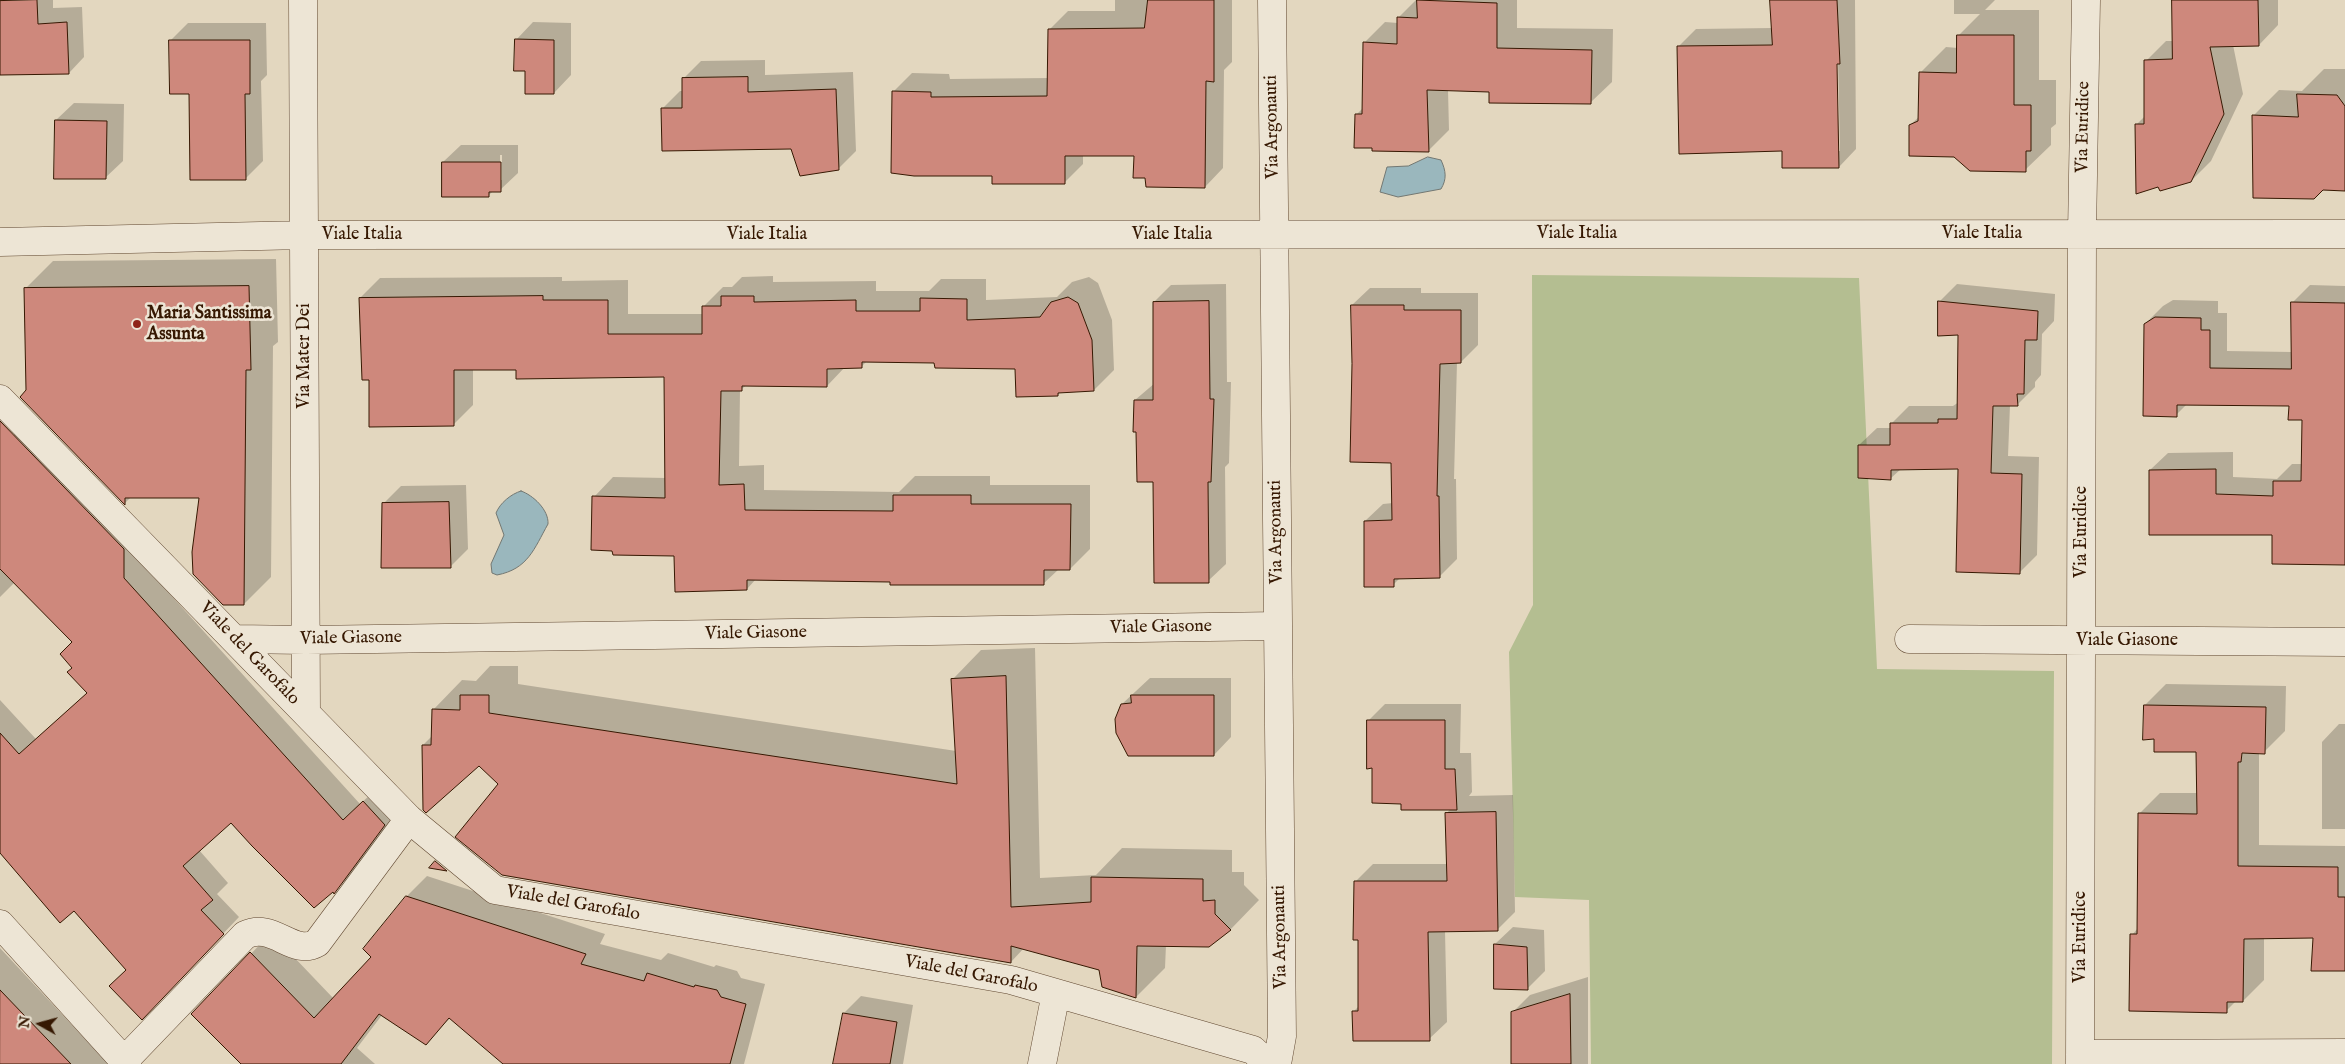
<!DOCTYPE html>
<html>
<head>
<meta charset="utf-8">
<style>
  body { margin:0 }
  #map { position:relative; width:2345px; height:1064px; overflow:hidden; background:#e3d7bf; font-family:"IM FELL English",serif }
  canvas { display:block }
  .north { position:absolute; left:15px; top:999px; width:50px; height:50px; -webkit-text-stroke:4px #ede5d5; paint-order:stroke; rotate:277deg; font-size:14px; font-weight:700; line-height:20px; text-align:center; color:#361802 }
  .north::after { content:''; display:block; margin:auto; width:18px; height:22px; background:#361802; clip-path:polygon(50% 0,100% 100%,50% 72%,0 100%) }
</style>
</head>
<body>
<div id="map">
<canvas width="2345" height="1064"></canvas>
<div class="north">N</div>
</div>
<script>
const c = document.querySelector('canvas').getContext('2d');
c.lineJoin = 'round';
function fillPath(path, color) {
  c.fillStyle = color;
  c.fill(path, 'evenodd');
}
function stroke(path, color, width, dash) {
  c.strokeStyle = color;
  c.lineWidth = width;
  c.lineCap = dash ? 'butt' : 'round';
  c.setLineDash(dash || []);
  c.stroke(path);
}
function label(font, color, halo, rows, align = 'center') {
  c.font = font + ' "IM FELL English",serif';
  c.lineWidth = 5;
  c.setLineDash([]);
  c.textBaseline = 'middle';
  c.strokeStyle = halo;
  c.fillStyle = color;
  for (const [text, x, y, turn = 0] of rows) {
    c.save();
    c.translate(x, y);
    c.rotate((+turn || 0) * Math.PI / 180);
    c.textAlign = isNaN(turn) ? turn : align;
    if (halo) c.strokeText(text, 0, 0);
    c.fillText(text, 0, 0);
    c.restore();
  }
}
fillPath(new Path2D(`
  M 1532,275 L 1859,278 L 1877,669 L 2054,671 L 2052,1064 L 1591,1064 L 1589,900 L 1515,897 L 1509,652 L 1533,605 Z`), '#b4be91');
const water = new Path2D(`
  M 1428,157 L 1441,160 C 1446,171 1447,179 1441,189 L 1398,197 L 1380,192 L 1387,167 L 1408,166 Z
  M 521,491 C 533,495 549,510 548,524 C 534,549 528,569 497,575 L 492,573 L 491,564 L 504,535 L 496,513 C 500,503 511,494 521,491 Z`);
fillPath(water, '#9ab7bd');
stroke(water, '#727772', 1);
fillPath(new Path2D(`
  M 0,0 L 53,0 L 53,8 L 82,7 L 84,57 L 69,73 L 0,75 Z
  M 1115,0 L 1232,0 L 1232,62 L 1224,70 L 1223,168 L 1205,187 L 1147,177 L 1135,155 L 1083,155 L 1083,164 L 1064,183 L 993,175 L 893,92 L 912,73 L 949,74 L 950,79 L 1049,78 L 1049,30 L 1068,11 L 1115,11 Z
  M 1416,0 L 1517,0 L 1517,28 L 1613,29 L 1612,82 L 1591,102 L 1490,91 L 1448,90 L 1449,130 L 1428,151 L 1373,146 L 1356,115 L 1364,107 L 1364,43 L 1385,22 L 1398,23 L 1398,18 Z
  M 1771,0 L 1855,0 L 1856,149 L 1839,167 L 1783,149 L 1678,47 L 1696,29 L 1772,28 ZM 1836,58 L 1838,58 L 1840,151 L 1838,151 Z
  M 1954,0 L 1995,0 L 1985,10 L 2039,10 L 2039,80 L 2056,80 L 2056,124 L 2051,128 L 2051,145 L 2025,170 L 1955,156 L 1910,125 L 1920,116 L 1920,73 L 1946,47 L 1958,48 L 1958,36 L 1980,14 L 1954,14 Z
  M 2174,0 L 2278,0 L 2278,25 L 2259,45 L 2233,45 L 2243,94 L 2211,161 L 2191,181 L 2136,125 L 2146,115 L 2146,61 L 2166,41 L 2174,41 Z
  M 533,22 L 571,23 L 571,75 L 554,93 L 516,40 Z
  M 188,23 L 266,23 L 267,75 L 261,81 L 263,161 L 246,178 L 191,93 L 171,40 Z
  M 765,60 L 765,75 L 853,72 L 856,151 L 838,169 L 792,148 L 662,109 L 680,91 L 683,91 L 683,79 L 701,61 Z
  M 2324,69 L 2345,69 L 2345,190 L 2253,116 L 2279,90 L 2302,91 Z
  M 74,103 L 124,104 L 123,161 L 105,178 L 56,120 Z
  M 461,145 L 518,145 L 518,173 L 500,190 L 493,191 L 488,196 L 443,162 ZM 500,155 L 502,155 L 502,180 L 500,180 Z
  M 276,259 L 278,342 L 273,346 L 271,577 L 244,604 L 200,497 L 131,497 L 125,503 L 27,391 L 25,289 L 53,261 Z
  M 773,276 L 773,282 L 876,281 L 876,291 L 929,291 L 941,279 L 986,279 L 986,300 L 1057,297 L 1072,282 L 1089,277 L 1098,283 L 1112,320 L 1114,370 L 1094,390 L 1061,391 L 1058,395 L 1016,368 L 936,362 L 868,360 L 861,367 L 845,367 L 827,386 L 747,385 L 740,390 L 739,466 L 764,465 L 764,490 L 899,492 L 915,476 L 990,476 L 990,485 L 1090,485 L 1090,549 L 1070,569 L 1059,569 L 1043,584 L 756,579 L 747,589 L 675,555 L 614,549 L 594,497 L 613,477 L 666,478 L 665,376 L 517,368 L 473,369 L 473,405 L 453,425 L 370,379 L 360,298 L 380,278 L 562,277 L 562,281 L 628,280 L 628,314 L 703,314 L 703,307 L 723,287 L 732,287 L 742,277 Z
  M 1226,284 L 1227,382 L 1231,382 L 1229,463 L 1225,467 L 1226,564 L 1208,581 L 1154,481 L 1135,400 L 1155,383 L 1154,302 L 1171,285 Z
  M 1957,284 L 2055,294 L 2054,321 L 2042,334 L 2041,375 L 2035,382 L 2035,387 L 2017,405 L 2010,405 L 2008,456 L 2039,457 L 2037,555 L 2020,572 L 1959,468 L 1901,469 L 1891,478 L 1859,445 L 1877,428 L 1891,428 L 1891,424 L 1909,406 L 1953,406 L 1959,402 L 1959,334 L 1939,302 Z
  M 2310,285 L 2345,286 L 2345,564 L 2274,534 L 2150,470 L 2168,453 L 2233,452 L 2233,477 L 2277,479 L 2292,464 L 2303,464 L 2304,419 L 2290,405 L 2188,403 L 2176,415 L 2145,324 L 2163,306 L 2173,300 L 2218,301 L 2218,313 L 2227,313 L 2227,351 L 2292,352 L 2293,302 Z
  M 1370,288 L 1421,288 L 1421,293 L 1478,293 L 1478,345 L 1461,362 L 1457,362 L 1454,479 L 1456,479 L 1457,559 L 1439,577 L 1401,577 L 1393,585 L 1365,521 L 1383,504 L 1393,503 L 1393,462 L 1354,364 L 1352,305 Z
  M 25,424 L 140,561 L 360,804 L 380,786 L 401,808 L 350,876 L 334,892 L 231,821 L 199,850 L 228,883 L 217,894 L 239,917 L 158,1002 L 74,909 L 0,851 L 0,700 L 36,739 L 88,692 L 73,667 L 74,641 L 15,582 L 0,597 L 0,448 Z
  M 466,485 L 468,549 L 450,567 L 383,504 L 401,486 Z
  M 1035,648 L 1040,878 L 1096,875 L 1122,848 L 1232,850 L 1232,872 L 1244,872 L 1244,885 L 1259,900 L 1230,930 L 1166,945 L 1165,968 L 1136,997 L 1103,986 L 1100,969 L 1024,948 L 1011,962 L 499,784 L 479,764 L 423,745 L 432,736 L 433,710 L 462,680 L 476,681 L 490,666 L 518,666 L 518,684 L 956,751 L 952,680 L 981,650 Z
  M 1150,678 L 1231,678 L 1231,737 L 1214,755 L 1122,704 Z
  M 2166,684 L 2286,686 L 2285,731 L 2264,752 L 2259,752 L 2259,845 L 2345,846 L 2345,970 L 2314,937 L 2264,937 L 2264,980 L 2243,1001 L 2236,1001 L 2226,1011 L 2132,935 L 2138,928 L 2139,814 L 2160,793 L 2198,793 L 2197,751 L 2155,738 L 2145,705 Z
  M 1385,704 L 1461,704 L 1460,753 L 1471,753 L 1472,792 L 1469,796 L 1513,795 L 1515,912 L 1498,929 L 1445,931 L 1447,1022 L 1429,1039 L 1354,1011 L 1359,1006 L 1359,939 L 1355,882 L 1373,864 L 1448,864 L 1447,813 L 1451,808 L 1403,802 L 1373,767 L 1369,720 Z
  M 2339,724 L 2345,724 L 2345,829 L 2322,829 L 2322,742 Z
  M 427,876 L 605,934 L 600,944 L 661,960 L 668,953 L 714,967 L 716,965 L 737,971 L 741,978 L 765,984 L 744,1064 L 505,1064 L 450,1018 L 426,1043 L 382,1015 L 357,1048 L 375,1064 L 242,1064 L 193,1014 L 271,933 L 334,999 L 372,957 L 407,896 Z
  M 1513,927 L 1544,930 L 1545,971 L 1527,989 L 1495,944 Z
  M 0,948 L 86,1040 L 90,1036 L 116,1064 L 0,1064 Z
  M 1588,977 L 1588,1064 L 1512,1064 L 1512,1013 L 1530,995 Z
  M 861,996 L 913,1005 L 903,1064 L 834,1064 L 844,1013 Z`), '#0003');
const building = new Path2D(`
  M 37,0 L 38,24 L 67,22 L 69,74 L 0,75 L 0,1 Z
  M 1148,0 L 1214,0 L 1214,82 L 1206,81 L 1205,188 L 1146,187 L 1145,178 L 1133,178 L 1134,156 L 1065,156 L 1065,184 L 992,184 L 992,176 L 914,176 L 891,173 L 892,91 L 931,92 L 931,97 L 1047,96 L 1048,29 L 1144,28 Z
  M 1417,0 L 1497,3 L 1497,48 L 1592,50 L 1591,104 L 1489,103 L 1489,92 L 1427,90 L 1429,152 L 1372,151 L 1372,148 L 1354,148 L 1355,114 L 1362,114 L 1363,42 L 1397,44 L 1397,17 L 1417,18 Z
  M 1770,0 L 1837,0 L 1840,64 L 1837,64 L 1839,168 L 1782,168 L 1782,151 L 1679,154 L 1677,46 L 1772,45 Z
  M 2172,0 L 2258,0 L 2259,46 L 2210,47 L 2224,114 L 2191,182 L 2160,191 L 2158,187 L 2136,194 L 2135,124 L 2144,124 L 2144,60 L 2172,59 Z
  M 1957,35 L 2014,35 L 2014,105 L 2031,105 L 2031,151 L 2026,151 L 2026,172 L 1970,171 L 1954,157 L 1909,156 L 1909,125 L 1918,121 L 1919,72 L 1956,73 Z
  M 515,39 L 554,40 L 554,94 L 525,94 L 525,71 L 514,71 Z
  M 169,40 L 250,40 L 250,94 L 245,94 L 246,180 L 190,180 L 189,94 L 170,94 Z
  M 748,77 L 748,92 L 836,89 L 839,170 L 800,176 L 791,149 L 662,151 L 661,108 L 682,108 L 682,78 Z
  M 2297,94 L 2337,95 L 2345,106 L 2345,191 L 2323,190 L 2314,199 L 2253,198 L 2252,115 L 2298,117 Z
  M 55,120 L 107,121 L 106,179 L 54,179 Z
  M 442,162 L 501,162 L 501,192 L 489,192 L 489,197 L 442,197 Z
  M 249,286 L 251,370 L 246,370 L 244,605 L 223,605 L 193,574 L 192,552 L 199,498 L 125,498 L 125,505 L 20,397 L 26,390 L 24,288 Z
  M 543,296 L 543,300 L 608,300 L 608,334 L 702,334 L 702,306 L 721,306 L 721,296 L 754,296 L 754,302 L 856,300 L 856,311 L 920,311 L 920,298 L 967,299 L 967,320 L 1040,317 L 1051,302 L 1068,297 L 1078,303 L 1092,340 L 1094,391 L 1058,393 L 1058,396 L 1016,397 L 1015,369 L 935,368 L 934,363 L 862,362 L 862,368 L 827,369 L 827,387 L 742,386 L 742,391 L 721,391 L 719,485 L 744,484 L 745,510 L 893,511 L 893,495 L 971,495 L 971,504 L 1071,504 L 1070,570 L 1044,570 L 1044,585 L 890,585 L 890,582 L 747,580 L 747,590 L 675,592 L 674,556 L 613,555 L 612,551 L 591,550 L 592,496 L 665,498 L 664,377 L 516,379 L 516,370 L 454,370 L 454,426 L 369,427 L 369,380 L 362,380 L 359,298 Z
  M 1209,301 L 1210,399 L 1214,399 L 1211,482 L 1208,482 L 1209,583 L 1154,583 L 1153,482 L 1137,482 L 1136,432 L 1133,432 L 1134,400 L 1153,400 L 1153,302 Z
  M 1938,301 L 2038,311 L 2037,340 L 2025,340 L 2024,394 L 2017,394 L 2018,406 L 1993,406 L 1991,473 L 2022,474 L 2020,574 L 1956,572 L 1958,469 L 1891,470 L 1891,480 L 1858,478 L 1858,445 L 1890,445 L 1890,423 L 1938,423 L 1938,419 L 1957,419 L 1958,335 L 1938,336 Z
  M 2291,302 L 2345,303 L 2345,565 L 2272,564 L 2272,535 L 2149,535 L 2149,470 L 2216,469 L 2216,494 L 2273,496 L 2273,481 L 2301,481 L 2302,420 L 2288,420 L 2289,406 L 2177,405 L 2177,417 L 2143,416 L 2144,324 L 2155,317 L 2201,318 L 2201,330 L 2210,330 L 2210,368 L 2291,369 Z
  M 1351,305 L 1404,305 L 1404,310 L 1461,310 L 1461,363 L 1440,364 L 1437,496 L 1439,496 L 1440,578 L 1394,579 L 1394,587 L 1364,587 L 1364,521 L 1392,520 L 1391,463 L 1350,462 L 1352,364 Z
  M 0,421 L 124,549 L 124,578 L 343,820 L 363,801 L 385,825 L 334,894 L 333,892 L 314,908 L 252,846 L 231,823 L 183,866 L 213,900 L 201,910 L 224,934 L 142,1020 L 109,986 L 126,970 L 74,911 L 60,923 L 0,853 L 0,733 L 19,754 L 87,693 L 67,672 L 72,668 L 60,654 L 72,642 L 0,569 Z
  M 449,502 L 451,568 L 381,568 L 382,503 Z
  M 1006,676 L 1011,907 L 1091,902 L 1091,877 L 1203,879 L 1203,901 L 1215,900 L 1215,914 L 1231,930 L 1209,947 L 1137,946 L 1136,998 L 1102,987 L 1099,970 L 1011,946 L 1011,963 L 502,875 L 455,837 L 498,784 L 479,766 L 426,813 L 423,810 L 422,745 L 431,745 L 432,709 L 460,710 L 460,695 L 489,695 L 489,713 L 957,784 L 951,679 Z
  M 1131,695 L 1214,695 L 1214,756 L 1128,756 L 1116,733 L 1115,719 L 1121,704 L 1131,703 Z
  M 2144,705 L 2266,707 L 2265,754 L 2242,753 L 2241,762 L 2238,762 L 2238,866 L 2338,867 L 2338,897 L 2345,897 L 2345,971 L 2311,971 L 2313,938 L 2244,939 L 2243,1002 L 2227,1002 L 2227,1013 L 2129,1011 L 2130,934 L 2137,934 L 2138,813 L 2197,814 L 2196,752 L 2154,752 L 2154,739 L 2143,740 Z
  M 1367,720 L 1445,720 L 1445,769 L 1455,769 L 1457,810 L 1401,810 L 1401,804 L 1372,803 L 1372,768 L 1367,769 Z
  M 1496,812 L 1498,931 L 1428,932 L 1430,1041 L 1353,1041 L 1352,1011 L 1358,1011 L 1358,940 L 1353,940 L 1354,881 L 1447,881 L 1445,813 Z
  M 435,861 L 447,871 L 429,868 Z
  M 406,896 L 586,954 L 581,964 L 644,981 L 647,973 L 694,987 L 695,985 L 717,990 L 721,997 L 746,1004 L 730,1064 L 503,1064 L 449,1018 L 426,1045 L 379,1014 L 341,1064 L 241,1064 L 191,1014 L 250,952 L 314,1018 L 371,957 L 363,949 Z
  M 1494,944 L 1527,947 L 1528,990 L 1494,989 Z
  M 0,990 L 71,1064 L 0,1064 Z
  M 1570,994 L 1571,1064 L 1511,1064 L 1511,1012 Z
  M 843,1013 L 897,1022 L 890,1064 L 833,1064 Z`);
fillPath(building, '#ce887c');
stroke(building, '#361802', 1);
const minor = new Path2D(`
  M 303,0 L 306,713
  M 1272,0 L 1282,1036 L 1277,1064
  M 0,242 L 304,235 L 2345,234
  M 0,399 L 409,819 L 495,890 L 1011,980 L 1253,1050 L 1268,1064
  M 235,639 L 306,640 L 1278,626
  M 1909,639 L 2345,642
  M 0,924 L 127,1064
  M 2080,1054 L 2345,1053
  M 124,1061 L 245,935 C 273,921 293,957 317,943 L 409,819
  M 1042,1064 L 1056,993
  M 2080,1064 L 2082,234 L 2086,0`);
stroke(minor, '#614831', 29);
stroke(minor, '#ede5d5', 28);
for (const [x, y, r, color] of [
  [137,324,5,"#8f2418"]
]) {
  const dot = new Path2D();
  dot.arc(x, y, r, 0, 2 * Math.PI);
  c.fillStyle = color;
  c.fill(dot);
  stroke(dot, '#ede5d5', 2);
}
label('18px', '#361802', '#ede5d5', [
  ["Via Argonauti",1273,127,-91],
  ["Via Euridice",2084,127,-89],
  ["Viale Italia",1577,234],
  ["Viale Italia",1982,234],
  ["Viale Italia",362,235],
  ["Viale Italia",767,235],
  ["Viale Italia",1172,235],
  ["Via Mater Dei",305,356,-90],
  ["Via Argonauti",1277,532,-91],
  ["Via Euridice",2082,532,-90],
  ["Viale Giasone",1161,628,-1],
  ["Viale Giasone",756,634,-1],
  ["Viale Giasone",351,639,-1],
  ["Viale Giasone",2127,641],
  ["Viale del Garofalo",249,654,46],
  ["Viale del Garofalo",573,904,10],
  ["Via Argonauti",1281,937,-91],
  ["Via Euridice",2081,937,-90],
  ["Viale del Garofalo",971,975,11]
]);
label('bold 18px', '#361802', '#ede5d5', [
  ["Maria Santissima",147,314],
  ["Assunta",147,335]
], 'left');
</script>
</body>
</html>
